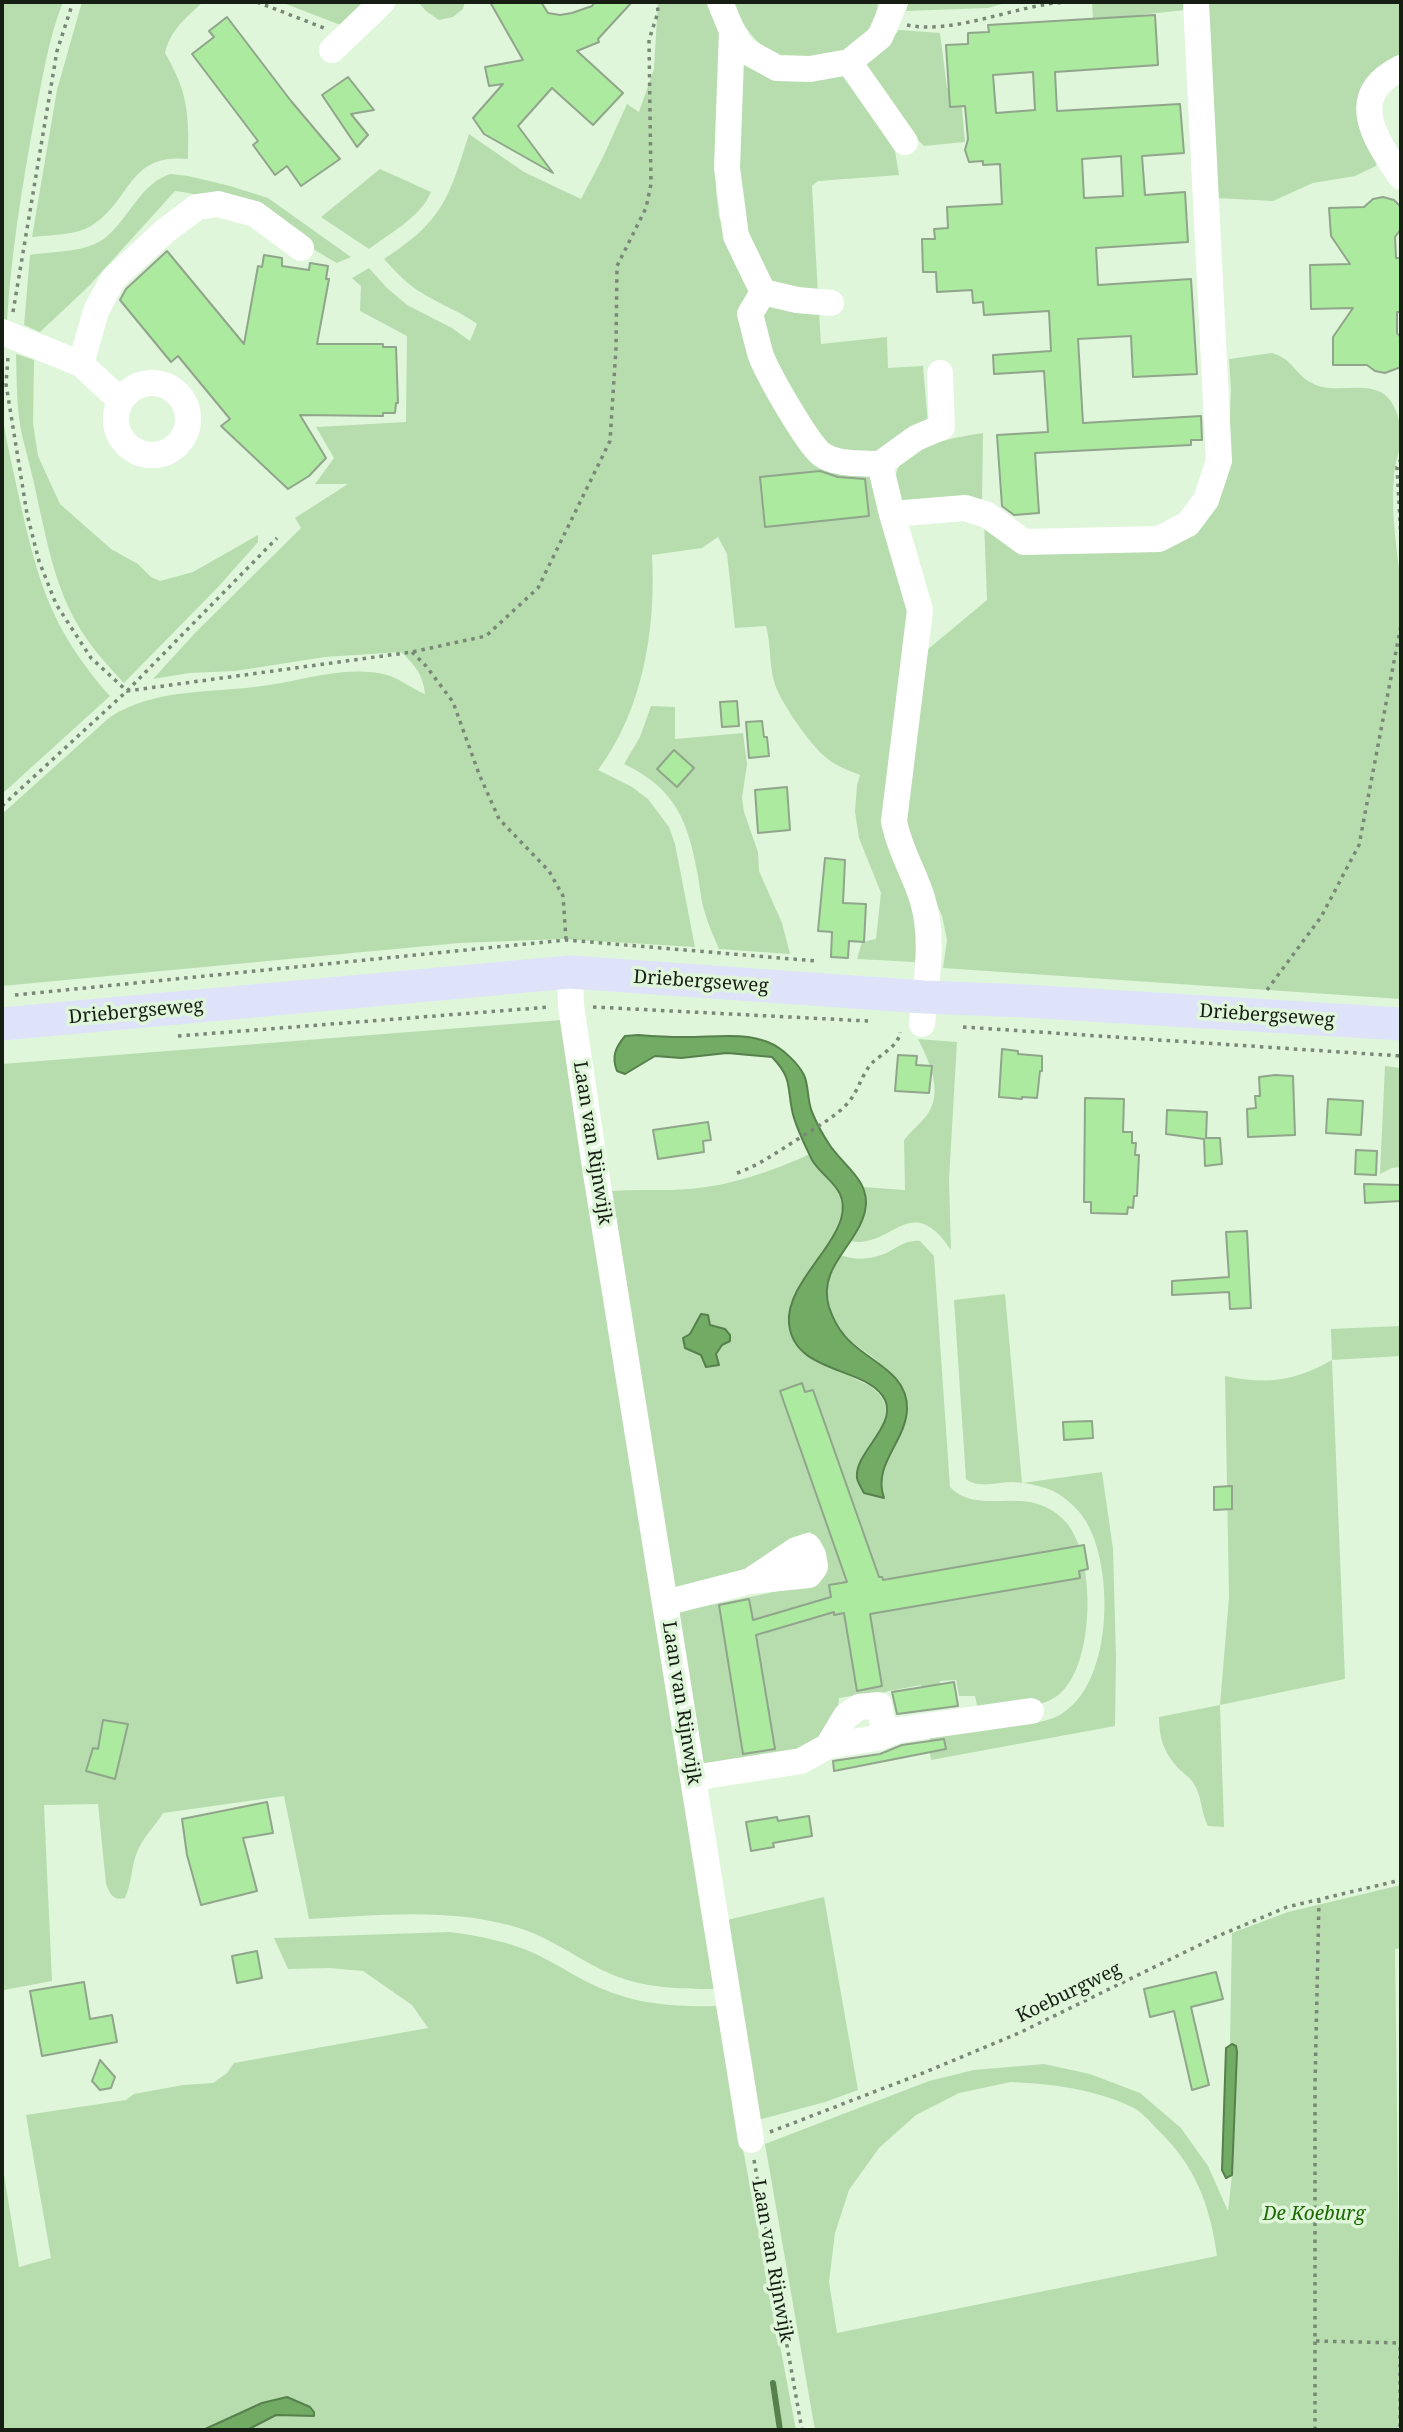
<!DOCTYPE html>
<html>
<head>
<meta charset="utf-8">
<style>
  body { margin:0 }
  #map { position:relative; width:1403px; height:2432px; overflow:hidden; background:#dff6da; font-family:"Noto Serif",serif }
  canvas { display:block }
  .frame { position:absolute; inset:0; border:4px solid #161e14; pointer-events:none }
</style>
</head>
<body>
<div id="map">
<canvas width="1403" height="2432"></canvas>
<div class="frame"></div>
</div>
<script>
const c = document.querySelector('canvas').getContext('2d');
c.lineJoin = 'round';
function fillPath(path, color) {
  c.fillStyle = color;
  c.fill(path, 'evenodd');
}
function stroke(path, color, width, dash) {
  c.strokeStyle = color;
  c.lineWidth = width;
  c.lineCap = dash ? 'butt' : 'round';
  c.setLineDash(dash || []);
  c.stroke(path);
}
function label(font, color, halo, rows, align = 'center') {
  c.font = font + ' "Noto Serif",serif';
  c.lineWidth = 7;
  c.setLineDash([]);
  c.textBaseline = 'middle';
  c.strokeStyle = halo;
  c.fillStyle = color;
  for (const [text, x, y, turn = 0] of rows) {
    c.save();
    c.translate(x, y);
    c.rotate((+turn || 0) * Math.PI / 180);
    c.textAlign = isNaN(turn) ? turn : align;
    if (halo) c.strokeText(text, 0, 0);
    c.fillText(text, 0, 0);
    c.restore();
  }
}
fillPath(new Path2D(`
  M 2,2 L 63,2 C 48,39 42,82 34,121 C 22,187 11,254 7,322 L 2,319 Z
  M 82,2 L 203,2 C 187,17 170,30 165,53 C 188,92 189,114 188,159 C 127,153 132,201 91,226 C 76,235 50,235 32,237 L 57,90 Z
  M 281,2 L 371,2 L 343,26 Z
  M 418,2 L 465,2 L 463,9 L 453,17 L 439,20 L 426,11 Z
  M 658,2 L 708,2 L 724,36 L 716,190 L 719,216 L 726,243 L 736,266 L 752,290 L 742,314 L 812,461 L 878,471 L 911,632 L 891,784 L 920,944 L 915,962 L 857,959 L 862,942 L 876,939 L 881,893 L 859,838 L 855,812 L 857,785 L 860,775 C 847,770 833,765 822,754 C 808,741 778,699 774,681 C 769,663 771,644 766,626 L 735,628 L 727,554 L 718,537 L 702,548 L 652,555 C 656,629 643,710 598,770 L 632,787 L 648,799 L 669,827 L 675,844 L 695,947 L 562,939 L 459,943 L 2,986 L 2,814 L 110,717 C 155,689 204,693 255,687 C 297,683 344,664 387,675 C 401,679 412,689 425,694 C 423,675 415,665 401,652 L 325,657 L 235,671 L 189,673 L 153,679 L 195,633 L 301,528 L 295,518 L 348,484 L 315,484 L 334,458 L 316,427 L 406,422 L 407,336 L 360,311 L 361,286 L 352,278 L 369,268 L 387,288 L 407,305 L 452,328 L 470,341 L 477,324 C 458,310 436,303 417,290 C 404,281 394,270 384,259 C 443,221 449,198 469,134 L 524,172 L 581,199 L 603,157 L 627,104 L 639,112 L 654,69 Z
  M 733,2 L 878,2 C 875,52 807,75 768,50 C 750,38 741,21 733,2 Z
  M 908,2 L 1009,2 L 988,8 L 906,11 Z
  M 1092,2 L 1184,2 L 1185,10 L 1093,20 Z
  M 1204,2 L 1401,2 L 1401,61 L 1374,80 L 1379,155 L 1376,166 L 1355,176 L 1313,183 L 1273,201 L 1216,198 Z
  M 899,30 L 940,33 L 947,88 L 960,87 L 965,142 L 924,146 L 914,136 L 862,66 L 876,57 Z
  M 743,62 L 843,73 L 895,151 L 899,175 L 818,181 L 812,186 L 818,295 L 776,288 L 762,272 L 745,226 L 739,166 Z
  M 380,169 L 431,192 C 421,217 390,233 369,249 L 321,217 Z
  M 171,174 L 188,176 L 230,186 L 268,198 L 351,257 L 337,263 C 286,234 234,197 175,191 L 89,286 L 40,332 L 24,325 L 30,255 C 53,251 86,253 105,238 C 129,219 141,182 171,174 Z
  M 766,301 L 819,312 L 821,344 L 887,337 L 888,368 L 923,366 L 928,424 L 884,458 L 829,450 L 797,402 L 760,327 Z
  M 1272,353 C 1293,359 1294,373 1310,382 C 1332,396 1362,380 1384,394 C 1395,402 1400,420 1401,433 C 1402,447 1395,461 1394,475 C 1391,512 1396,547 1401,583 L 1401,999 L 943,968 L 947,940 L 942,916 L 904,832 L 927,650 L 987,600 L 984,520 L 1017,546 L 1166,547 L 1229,441 L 1231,390 L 1229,359 Z
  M 16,354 L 34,360 L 33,423 L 38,456 L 60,504 L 111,549 L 138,564 L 151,577 L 160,581 L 193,572 L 258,535 L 258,542 L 219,586 L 124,683 C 105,663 88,644 75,620 C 55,584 47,542 38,502 C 34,481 28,460 23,439 C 16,412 17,382 16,354 Z
  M 2,412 C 6,441 13,469 19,497 C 38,582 51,629 110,696 L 2,794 Z
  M 983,433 L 982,506 L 899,509 C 898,499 895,485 896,475 C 901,445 958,437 983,433 Z
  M 651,706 L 675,707 L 675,739 L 743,733 L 747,764 L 742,798 L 744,812 L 758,852 L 759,871 L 782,923 L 790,954 L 719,949 C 714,937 708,925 705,913 C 701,901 700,888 698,876 C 688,821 676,789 624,764 L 640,737 Z
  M 562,1020 L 714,1989 C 681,1989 644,1988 613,1975 C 582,1962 555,1940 522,1929 C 455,1907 379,1915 309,1919 L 284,1796 L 163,1813 C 156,1825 144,1836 138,1850 C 131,1865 132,1883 125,1898 C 113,1901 110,1894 106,1884 L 98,1804 L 44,1805 L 52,1981 L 4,1990 L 2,1963 L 2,1064 Z
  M 918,1039 L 957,1042 L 949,1179 L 951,1250 C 910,1189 892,1250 850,1241 C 860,1224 869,1205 863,1187 L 905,1190 L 904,1140 C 911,1131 920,1124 927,1115 C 944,1092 929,1061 918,1039 Z
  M 1385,1066 L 1401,1068 L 1401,1167 L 1392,1168 L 1380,1174 Z
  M 810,1154 C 817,1170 835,1179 841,1197 C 849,1229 805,1273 793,1303 C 790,1309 790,1317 789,1324 C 810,1341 830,1363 852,1377 C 860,1382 869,1384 876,1391 C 898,1410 877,1440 862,1457 L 880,1485 L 881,1473 L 896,1444 L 907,1408 C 899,1394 891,1378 882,1366 C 875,1357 857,1347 848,1339 C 823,1317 822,1281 840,1255 C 854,1260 869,1260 884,1254 C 896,1249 905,1239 920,1241 L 934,1256 L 950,1487 C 980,1518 1026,1482 1064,1520 C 1097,1553 1096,1668 1057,1696 C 1036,1711 1003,1708 978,1710 L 975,1696 L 959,1696 L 956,1680 L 940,1681 L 941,1699 L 925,1702 L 921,1685 L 889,1691 L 852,1703 L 851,1696 L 839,1698 L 837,1716 L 828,1730 L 802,1753 L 703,1771 L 677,1612 L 793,1588 L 815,1539 L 810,1532 L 796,1537 L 744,1571 L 675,1591 L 612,1191 C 638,1189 664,1191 689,1189 C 730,1186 773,1171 810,1154 ZM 701,1314 L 708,1315 L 710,1325 L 725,1329 L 722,1345 L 716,1355 L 702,1355 L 691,1351 L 683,1338 L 690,1334 C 692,1326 698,1322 701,1314 Z
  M 1005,1294 L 1022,1483 L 1102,1472 L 1113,1549 L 1116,1656 L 1115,1726 L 931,1760 L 928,1741 L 936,1732 C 965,1729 1035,1728 1058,1716 C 1113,1687 1114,1573 1088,1525 C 1082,1513 1073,1505 1063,1497 C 1050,1487 1029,1483 1012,1482 C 998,1482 978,1489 966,1479 L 954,1300 Z
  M 1401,1326 L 1401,1356 L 1332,1360 L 1345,1679 L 1220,1705 L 1224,1827 L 1208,1826 C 1201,1813 1202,1796 1194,1784 C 1191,1778 1183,1773 1178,1768 C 1164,1753 1159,1738 1159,1717 L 1220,1705 L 1229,1597 L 1225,1376 C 1267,1385 1295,1381 1332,1360 L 1331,1329 Z
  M 1401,1885 L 1401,1948 L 1395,1949 L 1401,2430 L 815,2430 L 765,2144 L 929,2081 L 974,2070 L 1044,2064 L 1090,2074 L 1140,2093 L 1181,2128 L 1208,2166 L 1228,2211 L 1232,2175 L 1237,2052 L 1234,2044 L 1230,2044 L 1232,1933 L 1288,1912 ZM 1011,2082 C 1053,2084 1094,2089 1132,2107 C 1141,2111 1149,2121 1156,2128 C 1195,2165 1210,2204 1217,2256 L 837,2333 L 829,2282 L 835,2233 L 849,2190 L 879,2148 L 916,2115 L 959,2093 Z
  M 824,1897 L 858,2090 L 825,2102 L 758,2120 L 727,1920 Z
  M 450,1932 C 480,1936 511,1942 538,1955 C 562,1967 585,1983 610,1992 C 644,2005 681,2007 716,2006 L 796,2430 L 247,2430 L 276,2415 L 283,2414 L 287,2397 L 262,2403 L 203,2430 L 2,2430 L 2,2162 L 19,2267 L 51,2258 L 26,2115 L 126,2100 L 134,2094 L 183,2085 L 213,2083 L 227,2073 L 234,2063 L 428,2028 L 412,2005 L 363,1971 L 329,1968 L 288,1969 L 274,1938 Z`), '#b7ddaf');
const water = new Path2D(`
  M 638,1035 C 652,1036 666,1037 680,1037 C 709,1038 743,1031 770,1043 C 782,1048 798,1063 804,1075 C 809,1086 807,1100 812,1112 C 816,1122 823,1135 829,1144 C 843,1166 872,1181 865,1211 C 857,1246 817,1267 829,1307 C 832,1316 837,1327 844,1335 C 863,1360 908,1370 907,1409 C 906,1442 872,1464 884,1498 L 864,1493 C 862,1489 858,1483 857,1478 C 854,1453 897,1426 885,1400 C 869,1366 793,1375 789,1323 C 786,1287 831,1252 841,1219 C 850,1188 824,1180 812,1160 C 805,1145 795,1126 792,1110 C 787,1085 792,1078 772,1057 L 727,1053 L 681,1058 L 655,1056 L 625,1074 L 617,1071 C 611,1056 616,1047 625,1036 Z
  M 701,1314 L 708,1315 L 710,1325 L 725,1329 L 730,1335 L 730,1341 L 722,1345 L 716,1354 L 719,1365 L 706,1367 L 701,1355 L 685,1348 L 683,1338 L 690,1334 Z
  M 1232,2044 L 1236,2046 L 1237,2052 L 1232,2175 L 1226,2178 L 1222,2170 L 1226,2048 Z
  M 287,2397 L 310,2407 L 314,2412 L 314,2416 L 276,2415 L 247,2430 L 203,2430 L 262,2403 Z`);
fillPath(water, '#71ab64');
stroke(water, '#56814c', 2);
stroke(new Path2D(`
  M 773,2383 L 780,2430`), '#56814c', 6);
const building = new Path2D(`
  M 490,2 L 541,2 L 548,13 L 560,15 L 572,13 L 592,6 L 595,2 L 632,2 L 598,39 L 599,42 L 577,51 L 623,93 L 593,125 L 552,88 L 518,126 L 553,173 L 484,134 L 473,118 L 503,84 L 489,86 L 485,67 L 523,60 Z
  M 1155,15 L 1158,65 L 1055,72 L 1057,111 L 1180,104 L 1184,153 L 1142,156 L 1145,195 L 1185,192 L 1188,242 L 1096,248 L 1098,285 L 1191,279 L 1197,374 L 1133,377 L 1131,336 L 1078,339 L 1083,423 L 1201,416 L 1202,440 L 1191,440 L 1191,445 L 1035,453 L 1039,513 L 1014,515 L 1002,506 L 997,435 L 1048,432 L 1044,371 L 994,374 L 993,355 L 1051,351 L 1049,311 L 984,315 L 983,302 L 973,303 L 972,290 L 937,292 L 936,272 L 923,272 L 922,239 L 935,239 L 934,229 L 948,228 L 947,207 L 1002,204 L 1000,164 L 983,165 L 983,161 L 969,162 L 965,150 L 968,139 L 965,106 L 950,107 L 946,45 L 968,44 L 968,33 L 989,32 L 988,25 ZM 1033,72 L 1035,110 L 996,113 L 993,75 ZM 1121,156 L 1123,196 L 1084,198 L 1082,159 Z
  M 227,17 L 291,101 L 340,159 L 301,186 L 287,166 L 275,175 L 253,145 L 258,141 L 192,54 L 214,37 L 209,31 Z
  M 348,77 L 374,110 L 351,114 L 368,135 L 357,147 L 322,95 Z
  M 1383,197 L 1394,200 L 1401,207 L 1401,229 L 1395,237 L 1396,258 L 1401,258 L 1401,312 L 1397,312 L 1397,333 L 1401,338 L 1401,367 L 1385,373 L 1375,371 L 1367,365 L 1333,365 L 1333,337 L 1353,308 L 1311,309 L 1310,265 L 1350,264 L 1331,236 L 1329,208 L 1364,207 L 1373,199 Z
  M 167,251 L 244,344 L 258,266 L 262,267 L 264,255 L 282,258 L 282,266 L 309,270 L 310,263 L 328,266 L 326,279 L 329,279 L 317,344 L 383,344 L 383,347 L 396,347 L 398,403 L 396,403 L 395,413 L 383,413 L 383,416 L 300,415 L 326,458 L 309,476 L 288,489 L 221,426 L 230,419 L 178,356 L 171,362 L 120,300 L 126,289 Z
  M 820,471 L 838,477 L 865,479 L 869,516 L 765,527 L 760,477 Z
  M 737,701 L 739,726 L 722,727 L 720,702 Z
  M 762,721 L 764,737 L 767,737 L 769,756 L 749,758 L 746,722 Z
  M 674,750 L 694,768 L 677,787 L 657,769 Z
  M 787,787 L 790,830 L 758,833 L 755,790 Z
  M 825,858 L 845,860 L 843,903 L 866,904 L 864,942 L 849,941 L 848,958 L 831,957 L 832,932 L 818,931 Z
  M 1002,1049 L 1018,1051 L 1018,1054 L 1042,1056 L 1042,1071 L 1040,1071 L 1037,1098 L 1022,1097 L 1022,1099 L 999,1097 Z
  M 898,1055 L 917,1056 L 916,1065 L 932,1066 L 929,1093 L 895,1091 Z
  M 1275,1075 L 1293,1076 L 1295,1135 L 1248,1137 L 1247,1109 L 1256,1108 L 1255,1096 L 1260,1096 L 1259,1077 Z
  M 1085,1098 L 1124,1099 L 1123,1132 L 1132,1132 L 1132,1143 L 1136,1143 L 1135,1155 L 1139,1155 L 1137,1196 L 1134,1196 L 1133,1208 L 1128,1207 L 1127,1214 L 1091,1213 L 1091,1202 L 1084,1202 Z
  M 1328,1099 L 1363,1101 L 1361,1135 L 1326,1133 Z
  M 1167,1110 L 1207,1112 L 1206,1138 L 1220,1138 L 1222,1164 L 1205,1166 L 1204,1139 L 1166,1134 Z
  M 708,1122 L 711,1140 L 703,1141 L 704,1152 L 658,1159 L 653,1130 Z
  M 1356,1150 L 1377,1151 L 1376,1175 L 1355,1174 Z
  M 1364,1184 L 1401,1185 L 1401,1201 L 1365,1203 Z
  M 1247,1231 L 1251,1308 L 1230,1309 L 1229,1292 L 1172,1295 L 1172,1281 L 1229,1277 L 1226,1232 Z
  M 802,1383 L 805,1392 L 813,1390 L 879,1577 L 882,1577 L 883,1580 L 1084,1545 L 1088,1569 L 1079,1571 L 1080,1578 L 870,1614 L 882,1686 L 857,1691 L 844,1613 L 834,1615 L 834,1612 L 756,1635 L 775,1749 L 743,1754 L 719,1605 L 749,1599 L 753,1620 L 831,1597 L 829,1585 L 847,1582 L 780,1391 Z
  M 1092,1421 L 1093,1438 L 1064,1440 L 1063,1422 Z
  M 1232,1486 L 1232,1509 L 1214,1510 L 1214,1487 Z
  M 954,1682 L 958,1706 L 897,1714 L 892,1692 Z
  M 103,1720 L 128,1724 L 115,1779 L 86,1771 L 93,1748 L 98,1749 Z
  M 944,1739 L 946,1749 L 834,1771 L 833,1761 L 880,1754 L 902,1745 Z
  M 267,1802 L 273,1833 L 243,1838 L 257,1891 L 201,1905 L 187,1855 L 182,1819 Z
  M 809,1816 L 812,1836 L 773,1843 L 774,1847 L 751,1851 L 746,1822 L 777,1817 L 778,1821 Z
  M 257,1951 L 262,1978 L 237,1983 L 232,1956 Z
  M 1216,1972 L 1223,1999 L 1191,2007 L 1209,2085 L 1192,2090 L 1174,2011 L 1150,2017 L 1144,1989 Z
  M 84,1982 L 90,2019 L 112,2015 L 117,2042 L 42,2056 L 30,1991 Z
  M 100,2060 L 115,2077 L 111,2088 L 100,2090 L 92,2081 Z`);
fillPath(building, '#acea9f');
stroke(building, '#90a58b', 2);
stroke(new Path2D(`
  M 257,2 L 324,28
  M 907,25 C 954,35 1016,5 1066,2
  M 13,312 L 57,51 L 73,2
  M 8,358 L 6,384 L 27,514 L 39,561 L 56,604 L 91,658 L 127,691 L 412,652 L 486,636 L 538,588 L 610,441 L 616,348 L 617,266 L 646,208 L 651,184 L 649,40 L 658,12 L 657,2
  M 1401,459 L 1397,467 L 1401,540
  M 412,652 L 426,666 L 453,702 L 479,774 L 499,819 L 549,871 L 563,896 L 566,939
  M 2,806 L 127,691 L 277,538
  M 1267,990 L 1321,917 L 1359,845 L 1401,625
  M 15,995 L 566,940 L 816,961
  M 593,1007 L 868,1021
  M 963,1027 L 1401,1056
  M 178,1036 L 550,1007
  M 737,1173 C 760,1165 777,1152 798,1139 C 815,1128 832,1119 846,1105 C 858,1093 861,1075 872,1063 C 881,1054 899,1046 900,1032
  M 770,2132 L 923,2073 L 1019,2033 L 1218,1936 L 1287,1907 L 1401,1880
  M 754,2160 L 802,2430
  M 1316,2341 L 1401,2343
  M 1400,2427 L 1400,2343
  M 1315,2430 L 1315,2086 L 1319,1900`), '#798876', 3.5, [3.5, 5]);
stroke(new Path2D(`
  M 720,2 L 732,31 L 727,168 L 736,236 L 763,292 L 750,314 C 754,328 757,343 761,356 C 769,376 806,441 821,454 C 836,465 862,463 880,464 L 892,514 L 965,508 L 987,515 L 1024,542 L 1159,539 L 1188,524 L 1206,500 L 1219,461 L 1196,2
  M 732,31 L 744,50 L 777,68 L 810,69 L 849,62 L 880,37 L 895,2
  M 332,50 L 382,2
  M 849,62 L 905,142
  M 1401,68 C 1345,96 1375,139 1401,177
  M 763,292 L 797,300 L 831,303
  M 2,332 L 81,364 L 120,400
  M 81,364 L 96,311 L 113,279 L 165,231 L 197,207 L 218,204 L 255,214 L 301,248
  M116 419a36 36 0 1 1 72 0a36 36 0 1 1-72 0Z
  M 880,464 L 916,438 L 942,427 L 940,373
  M 892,514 L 920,610 L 894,821 C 899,849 914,872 922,898 C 935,938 926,983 922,1024
  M 570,972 L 571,1006 L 595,1167 L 751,2140
  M 665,1603 L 750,1581 L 809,1575 L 815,1567 L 813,1555 L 808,1546 L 796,1550 L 750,1581
  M 828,1746 L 877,1738 L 898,1730 L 1031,1711
  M 693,1778 L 801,1761 L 828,1746 L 846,1716 L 859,1707 L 879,1705 L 885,1735`), '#fff', 26);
stroke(new Path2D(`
  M 2,1024 L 570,972 L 925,997 L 1025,1001 L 1401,1024`), '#dee3fa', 33);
label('19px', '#161e14', '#dff6da', [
  ["Driebergseweg",701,982,4],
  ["Driebergseweg",136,1012,-5],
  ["Driebergseweg",1267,1016,4],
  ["Laan van Rijnwijk",592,1143,81],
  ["Laan van Rijnwijk",681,1703,81],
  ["Koeburgweg",1069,1993,-26],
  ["Laan van Rijnwijk",772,2261,80]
]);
label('italic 19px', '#1b6900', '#dff6da', [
  ["De Koeburg",1314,2215]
]);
</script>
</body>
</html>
